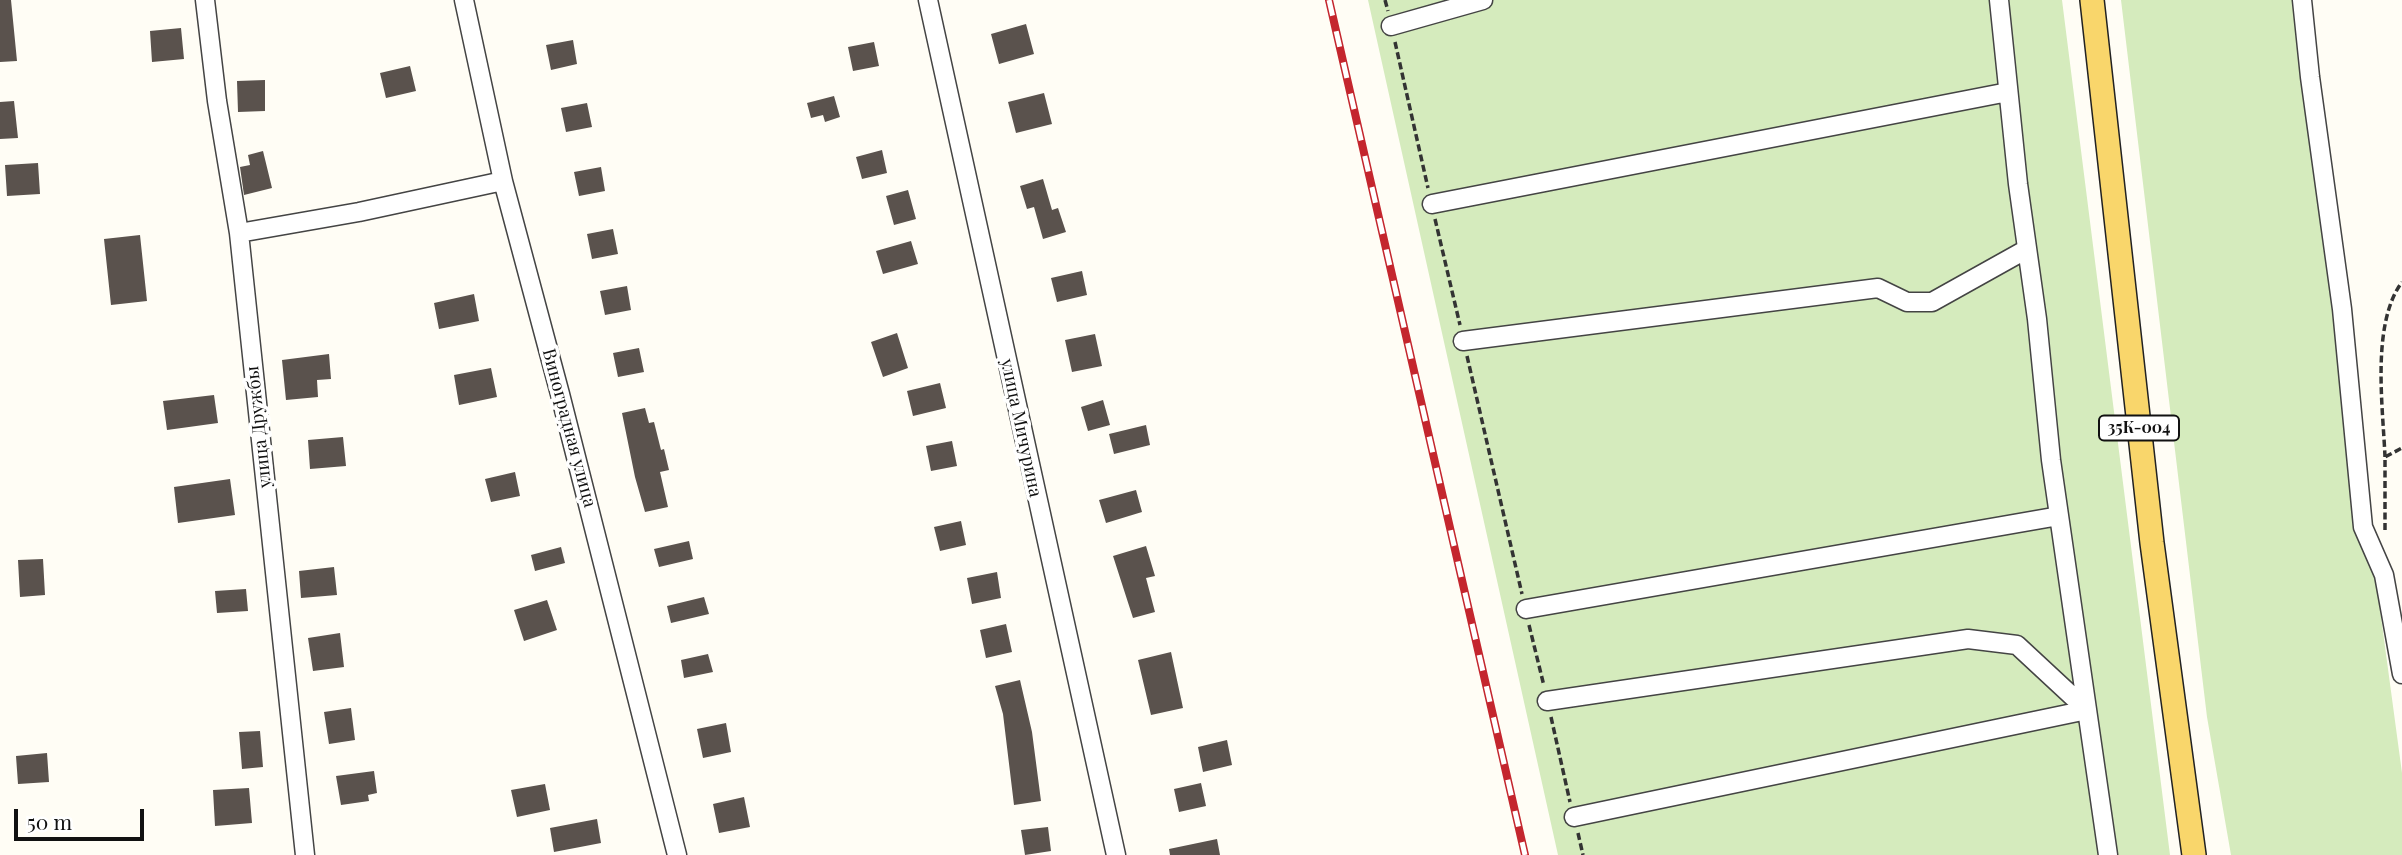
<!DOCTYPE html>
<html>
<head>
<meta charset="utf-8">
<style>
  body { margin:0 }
  #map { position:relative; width:2402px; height:855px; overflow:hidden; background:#fffdf5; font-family:"Playfair Display",serif }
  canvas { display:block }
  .scale { position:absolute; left:14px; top:809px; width:130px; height:32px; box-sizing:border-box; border:4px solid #111; border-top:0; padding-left:9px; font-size:21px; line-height:24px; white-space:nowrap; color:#111; -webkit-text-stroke:5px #fff; paint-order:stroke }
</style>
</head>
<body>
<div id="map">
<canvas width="2402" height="855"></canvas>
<div class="scale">50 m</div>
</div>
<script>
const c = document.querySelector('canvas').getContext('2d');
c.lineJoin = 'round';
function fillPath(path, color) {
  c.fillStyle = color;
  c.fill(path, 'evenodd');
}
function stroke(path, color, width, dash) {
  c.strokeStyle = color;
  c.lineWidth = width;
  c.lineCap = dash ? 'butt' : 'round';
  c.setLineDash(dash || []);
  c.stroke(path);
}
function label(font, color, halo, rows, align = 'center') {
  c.font = font + ' "Playfair Display",serif';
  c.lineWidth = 7;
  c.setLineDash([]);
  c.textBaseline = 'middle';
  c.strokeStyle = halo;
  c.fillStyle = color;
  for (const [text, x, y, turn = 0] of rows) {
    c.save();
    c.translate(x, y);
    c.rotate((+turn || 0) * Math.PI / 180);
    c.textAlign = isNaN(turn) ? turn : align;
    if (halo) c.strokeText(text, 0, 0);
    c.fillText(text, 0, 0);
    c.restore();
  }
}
fillPath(new Path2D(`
  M 1368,0 L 2062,0 L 2170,855 L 1558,855 Z
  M 2121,0 L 2298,0 L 2402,773 L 2402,855 L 2231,855 L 2207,717 Z`), '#d5ebbd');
fillPath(new Path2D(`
  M 0,0 L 11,0 L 17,61 L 0,62 Z
  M 1026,24 L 1034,54 L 999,64 L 991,34 Z
  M 181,28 L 184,59 L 152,62 L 150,31 Z
  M 573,40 L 577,64 L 551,70 L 546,45 Z
  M 874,42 L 879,66 L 853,71 L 848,47 Z
  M 410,66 L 416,91 L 386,98 L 380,73 Z
  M 265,80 L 265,111 L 238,112 L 237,81 Z
  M 1044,93 L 1052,124 L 1016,133 L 1008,102 Z
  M 834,96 L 840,117 L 825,122 L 823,115 L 811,118 L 807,103 Z
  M 14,101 L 18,138 L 0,139 L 0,102 Z
  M 587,103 L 592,127 L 566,132 L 561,108 Z
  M 882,150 L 887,173 L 862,179 L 856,157 Z
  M 263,151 L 272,188 L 244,195 L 240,167 L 250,165 L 248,155 Z
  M 38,163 L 40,194 L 7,196 L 5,165 Z
  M 601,167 L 605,191 L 579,196 L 574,172 Z
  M 1043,179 L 1052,210 L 1058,208 L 1066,232 L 1043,239 L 1034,207 L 1027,209 L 1020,186 Z
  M 908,190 L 916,219 L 894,225 L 886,196 Z
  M 613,229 L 618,254 L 592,259 L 587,234 Z
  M 140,235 L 147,301 L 111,305 L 104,239 Z
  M 911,241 L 918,264 L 883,274 L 876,251 Z
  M 1082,271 L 1087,295 L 1057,302 L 1051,278 Z
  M 627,286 L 631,310 L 605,315 L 600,291 Z
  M 474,294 L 479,321 L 439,329 L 434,303 Z
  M 897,333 L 908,368 L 883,377 L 871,342 Z
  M 1095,334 L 1102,366 L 1072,372 L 1065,340 Z
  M 639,348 L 644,372 L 618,377 L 613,353 Z
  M 329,354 L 331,379 L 317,380 L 318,397 L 286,400 L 282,360 Z
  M 491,368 L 497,397 L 459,405 L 454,375 Z
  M 940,383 L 946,408 L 913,416 L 907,391 Z
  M 214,395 L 218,423 L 167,430 L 163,401 Z
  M 1103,400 L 1110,425 L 1088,431 L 1081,407 Z
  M 645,408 L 649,423 L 654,422 L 661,450 L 664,449 L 669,470 L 660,472 L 668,507 L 645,512 L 635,477 L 622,413 Z
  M 1146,425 L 1150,445 L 1114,454 L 1109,434 Z
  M 343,437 L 346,466 L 310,469 L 308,440 Z
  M 952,441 L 957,466 L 931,471 L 926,446 Z
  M 515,472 L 520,496 L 491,502 L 485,479 Z
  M 230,479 L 235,515 L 178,523 L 174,487 Z
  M 1136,490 L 1142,512 L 1106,523 L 1099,500 Z
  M 961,521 L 966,545 L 940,551 L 934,527 Z
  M 689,541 L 693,559 L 659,567 L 654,549 Z
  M 1146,546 L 1155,576 L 1146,578 L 1155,612 L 1133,618 L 1113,556 Z
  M 561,547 L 565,563 L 535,571 L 531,555 Z
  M 43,559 L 45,595 L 20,597 L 18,560 Z
  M 334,567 L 337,595 L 301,598 L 299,571 Z
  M 997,572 L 1001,598 L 972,604 L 967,578 Z
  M 246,589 L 248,611 L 217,613 L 215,591 Z
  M 704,597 L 709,614 L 671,623 L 667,606 Z
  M 547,600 L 557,630 L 524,641 L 514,610 Z
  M 1006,624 L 1012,652 L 986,658 L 980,630 Z
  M 340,633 L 344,667 L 313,671 L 308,638 Z
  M 1171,652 L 1183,708 L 1151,715 L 1138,660 Z
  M 708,654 L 713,672 L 684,678 L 681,660 Z
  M 1020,680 L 1032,732 L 1041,801 L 1014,805 L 1003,714 L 995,686 Z
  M 351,708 L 355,740 L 329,744 L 324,712 Z
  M 726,723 L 731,752 L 703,758 L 697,729 Z
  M 260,731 L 263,767 L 242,769 L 239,732 Z
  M 1227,740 L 1232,765 L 1203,772 L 1198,747 Z
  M 47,753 L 49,782 L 18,784 L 16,756 Z
  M 374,771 L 377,793 L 368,795 L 369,801 L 341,805 L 336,776 Z
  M 1201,783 L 1206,806 L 1179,812 L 1174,789 Z
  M 545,784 L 550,810 L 517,817 L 511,790 Z
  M 249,788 L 252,823 L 215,826 L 213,790 Z
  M 744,797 L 750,827 L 719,833 L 713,804 Z
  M 597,819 L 601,843 L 554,852 L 550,828 Z
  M 1048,827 L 1051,851 L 1025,855 L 1021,830 Z
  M 1217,839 L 1220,855 L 1170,855 L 1169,849 Z`), '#5a524d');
const minor = new Path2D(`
  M 205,0 L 217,101 L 239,233 L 305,855
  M 464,0 L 503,181 L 560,394 L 677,855
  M 928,0 L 1116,855
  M 1999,0 L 2018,184 L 2037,319 L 2051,460 L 2108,855
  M 2302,0 L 2310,77 L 2342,309 L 2363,527 L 2384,575 L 2402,674
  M 1391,26 L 1483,0
  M 1432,204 L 2008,92
  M 239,233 L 359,212 L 503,181
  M 1463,341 L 1878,288 L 1907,302 L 1932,302 L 2027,249
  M 1526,609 L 2059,516
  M 1547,701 L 1968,639 L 2017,645 L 2087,710
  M 1574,817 L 2087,710`);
const major = new Path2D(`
  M 2092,0 L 2152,543 L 2194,855`);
stroke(minor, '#444', 21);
stroke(major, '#222', 26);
stroke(new Path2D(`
  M 1385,0 L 1388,11
  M 1395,42 L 1428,188
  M 1435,219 L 1460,325
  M 1467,356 L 1522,594
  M 2385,457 C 2383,407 2371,324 2402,282
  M 2385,530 L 2385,457 L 2402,448
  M 1529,625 L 1544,686
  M 1551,717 L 1570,802
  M 1578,833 L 1583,855`), '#333', 3.5, [7, 3.5]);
stroke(minor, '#fff', 18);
stroke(major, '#f9d66b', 23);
const rail = new Path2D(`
  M 1329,0 L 1525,855`);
stroke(rail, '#c4262e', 8);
stroke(rail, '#fff', 5, [16]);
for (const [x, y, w] of [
  [2139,428,80]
]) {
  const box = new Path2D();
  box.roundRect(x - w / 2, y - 12.5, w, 25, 5);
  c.fillStyle = '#fff';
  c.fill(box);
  stroke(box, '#111', 2);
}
label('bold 16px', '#111', null, [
  ["35К-004",2139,428]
]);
label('18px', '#111', '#fff', [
  ["улица Дружбы",259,427,-96],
  ["Виноградная улица",569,428,75],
  ["улица Мичурина",1021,428,78]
]);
</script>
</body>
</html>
